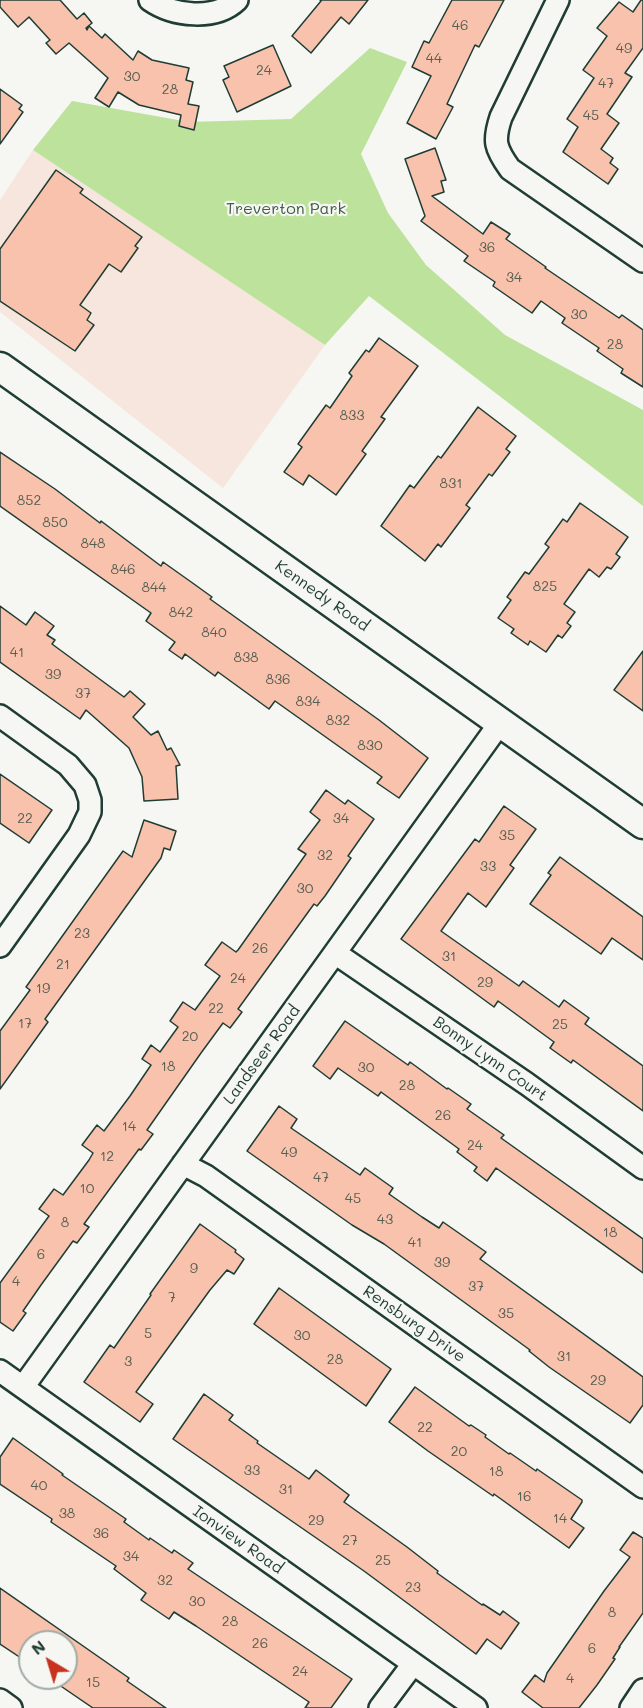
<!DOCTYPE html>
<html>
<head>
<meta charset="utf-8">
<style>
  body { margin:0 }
  #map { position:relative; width:643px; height:1708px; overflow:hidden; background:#f6f6f2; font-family:Mali,sans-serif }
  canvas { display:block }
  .north { position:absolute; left:18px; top:1630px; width:60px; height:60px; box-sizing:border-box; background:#f6f6f2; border:2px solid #a0aca6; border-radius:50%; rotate:322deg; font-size:16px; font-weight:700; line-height:24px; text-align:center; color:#1f3d34 }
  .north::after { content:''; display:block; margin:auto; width:21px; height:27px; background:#c8321e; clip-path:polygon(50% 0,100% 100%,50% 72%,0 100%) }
</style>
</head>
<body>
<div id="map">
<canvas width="643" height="1708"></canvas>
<div class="north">N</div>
</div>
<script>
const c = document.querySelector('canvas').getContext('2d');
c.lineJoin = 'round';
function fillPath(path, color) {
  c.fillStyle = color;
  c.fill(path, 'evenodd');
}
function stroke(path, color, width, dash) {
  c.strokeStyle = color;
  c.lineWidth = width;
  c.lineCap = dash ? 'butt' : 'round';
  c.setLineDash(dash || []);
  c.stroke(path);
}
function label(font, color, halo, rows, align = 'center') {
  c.font = font + ' Mali,sans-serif';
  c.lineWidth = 4.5;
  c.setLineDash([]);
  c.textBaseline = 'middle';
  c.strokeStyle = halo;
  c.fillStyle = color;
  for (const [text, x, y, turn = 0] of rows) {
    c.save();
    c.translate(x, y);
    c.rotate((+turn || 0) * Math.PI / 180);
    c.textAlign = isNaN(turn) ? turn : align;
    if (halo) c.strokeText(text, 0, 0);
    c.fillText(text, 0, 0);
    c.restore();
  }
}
fillPath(new Path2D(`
  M 33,150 L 325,345 L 223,488 L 0,312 L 0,200 Z`), '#f7e6dd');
fillPath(new Path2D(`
  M 370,48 L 407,62 L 361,154 L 388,213 L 426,265 L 505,335 L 643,410 L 643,506 L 369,296 L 325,345 L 33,150 L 72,101 L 189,122 L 291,119 Z`), '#bde29c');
const building = new Path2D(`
  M 0,0 L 60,0 L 77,19 L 84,13 L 92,23 L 86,28 L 87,30 L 89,26 L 102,38 L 105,34 L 133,60 L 138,51 L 152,60 L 189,68 L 186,80 L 193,82 L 188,104 L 199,106 L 194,130 L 179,126 L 181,115 L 139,105 L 118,92 L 109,107 L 95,98 L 108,78 L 69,43 L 56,54 L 46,43 L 50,40 L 29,17 L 18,27 L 0,7 Z
  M 320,0 L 368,0 L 349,24 L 341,17 L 311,53 L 292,36 L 321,1 Z
  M 452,0 L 504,0 L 479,47 L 475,45 L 447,104 L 453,107 L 436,139 L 407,123 L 431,76 L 412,67 L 424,41 L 429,43 Z
  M 641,0 L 643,0 L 643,48 L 625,73 L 632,77 L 607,114 L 619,123 L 601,149 L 613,158 L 610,163 L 618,169 L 608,184 L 563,152 L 578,127 L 567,119 L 594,78 L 583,70 L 607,36 L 597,28 L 619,2 L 633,12 Z
  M 273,45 L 291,86 L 237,112 L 223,80 L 229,77 L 224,66 Z
  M 0,89 L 22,105 L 19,109 L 23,112 L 0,144 Z
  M 435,148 L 446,180 L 441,181 L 444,192 L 432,196 L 483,234 L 491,222 L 510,234 L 506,239 L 546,267 L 545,268 L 619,318 L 622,315 L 643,330 L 643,387 L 621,373 L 623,369 L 597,351 L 599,348 L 562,323 L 565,318 L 541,301 L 532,313 L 493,286 L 495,282 L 464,261 L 468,256 L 421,221 L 425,216 L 405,159 Z
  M 56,170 L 83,189 L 80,193 L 142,237 L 135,246 L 138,248 L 121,272 L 109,264 L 80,305 L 91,313 L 87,320 L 94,325 L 75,351 L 0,301 L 0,249 Z
  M 379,338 L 418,366 L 381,417 L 385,419 L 362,451 L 366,454 L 336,495 L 309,475 L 303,485 L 284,472 L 302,447 L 298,444 L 326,405 L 330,408 L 352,376 L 349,373 L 366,350 L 369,352 Z
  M 478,407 L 516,436 L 506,449 L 510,452 L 492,476 L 489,474 L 466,505 L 470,508 L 441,547 L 438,544 L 425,561 L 381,526 L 410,485 L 414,488 L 438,456 L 441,458 Z
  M 0,452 L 55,489 L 100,523 L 101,521 L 161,566 L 163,562 L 194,584 L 212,597 L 210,599 L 379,720 L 428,758 L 399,798 L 377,783 L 382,777 L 275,701 L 269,709 L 218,672 L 215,676 L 185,654 L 182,659 L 169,650 L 175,642 L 146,621 L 151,613 L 0,506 Z
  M 580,503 L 628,537 L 616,554 L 620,557 L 611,569 L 607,567 L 599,577 L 589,569 L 564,604 L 575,612 L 567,623 L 571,626 L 562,638 L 558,635 L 546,652 L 530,641 L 528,645 L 511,633 L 514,629 L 498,618 L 511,600 L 507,597 L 525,572 L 529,574 L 549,547 L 545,544 L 563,519 L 567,522 Z
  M 0,606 L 26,625 L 35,612 L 54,626 L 47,635 L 55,640 L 52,644 L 124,697 L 130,691 L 145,704 L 133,717 L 151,735 L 158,731 L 167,750 L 171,748 L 180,765 L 176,766 L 178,799 L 144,801 L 142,777 L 129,748 L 86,710 L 80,719 L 0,662 Z
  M 643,651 L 643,711 L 614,690 Z
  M 0,774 L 52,810 L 29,843 L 0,823 Z
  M 326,790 L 345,804 L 348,800 L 374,819 L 348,856 L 351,858 L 325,896 L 317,906 L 314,904 L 238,1009 L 242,1012 L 230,1028 L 223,1023 L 201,1053 L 147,1130 L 153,1134 L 141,1150 L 139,1149 L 84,1224 L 89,1227 L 77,1243 L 73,1241 L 41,1285 L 23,1311 L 26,1313 L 13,1331 L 0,1322 L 0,1283 L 49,1216 L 39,1209 L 54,1189 L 63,1195 L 89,1160 L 93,1153 L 82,1145 L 97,1125 L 104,1131 L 130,1096 L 151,1065 L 142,1059 L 151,1045 L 160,1052 L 178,1027 L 170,1021 L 183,1002 L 195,1010 L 220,976 L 205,965 L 222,942 L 236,952 L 238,950 L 306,854 L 298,849 L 320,820 L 310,812 Z
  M 504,806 L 536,829 L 510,865 L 514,868 L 486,907 L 468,893 L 441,931 L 519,986 L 523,981 L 559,1007 L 564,1000 L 589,1018 L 585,1024 L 643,1066 L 643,1111 L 573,1060 L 571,1063 L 550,1048 L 554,1042 L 498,1001 L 494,1007 L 401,939 L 475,839 L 479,842 Z
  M 144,820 L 176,831 L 170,850 L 164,848 L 161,858 L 45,1019 L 48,1022 L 0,1089 L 0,1031 L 30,990 L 26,987 L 123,851 L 132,857 Z
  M 560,857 L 643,917 L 643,960 L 612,938 L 601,954 L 530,904 L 551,875 L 548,873 Z
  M 345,1021 L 408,1065 L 410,1062 L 447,1089 L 448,1088 L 471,1104 L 467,1109 L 504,1135 L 501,1138 L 643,1239 L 643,1273 L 496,1168 L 487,1181 L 474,1171 L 477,1167 L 457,1152 L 459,1149 L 381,1092 L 378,1096 L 338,1068 L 330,1079 L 313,1066 Z
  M 279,1106 L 297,1119 L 291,1128 L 360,1175 L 365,1168 L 393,1188 L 389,1194 L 422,1217 L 439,1228 L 443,1222 L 486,1252 L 480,1259 L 643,1377 L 643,1405 L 630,1423 L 549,1367 L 529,1351 L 530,1350 L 384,1244 L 352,1225 L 247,1151 Z
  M 200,1224 L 236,1250 L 235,1252 L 244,1259 L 234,1274 L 227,1270 L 210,1290 L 136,1392 L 153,1404 L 140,1422 L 84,1382 L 110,1345 L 114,1348 L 151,1295 L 150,1294 Z
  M 279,1288 L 391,1369 L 366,1406 L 254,1324 Z
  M 415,1387 L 469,1426 L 471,1425 L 486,1435 L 485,1437 L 509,1454 L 510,1453 L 536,1471 L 537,1469 L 582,1500 L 582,1502 L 571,1519 L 584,1528 L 569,1548 L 494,1494 L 493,1496 L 428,1451 L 389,1422 Z
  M 204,1394 L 233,1415 L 229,1420 L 258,1441 L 257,1443 L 309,1479 L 316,1470 L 349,1495 L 344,1502 L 407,1547 L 438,1571 L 437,1573 L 482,1605 L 483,1604 L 500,1615 L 503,1611 L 519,1623 L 501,1649 L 487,1639 L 476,1654 L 364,1571 L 173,1439 Z
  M 13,1438 L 63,1474 L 62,1475 L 126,1519 L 124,1522 L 149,1540 L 150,1538 L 172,1553 L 174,1550 L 193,1563 L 188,1569 L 352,1679 L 331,1708 L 305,1708 L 309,1702 L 196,1626 L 174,1612 L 169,1619 L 141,1600 L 146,1593 L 114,1569 L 116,1566 L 51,1522 L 52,1519 L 0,1484 L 0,1457 Z
  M 633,1532 L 643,1538 L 643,1613 L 619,1647 L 620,1647 L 613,1658 L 615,1659 L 597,1685 L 579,1708 L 543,1708 L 522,1692 L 535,1675 L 544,1682 L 547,1673 L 604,1591 L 630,1557 L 620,1550 Z
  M 0,1588 L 129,1678 L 127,1681 L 166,1708 L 93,1708 L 49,1678 L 66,1678 L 66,1642 L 30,1642 L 30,1664 L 0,1644 Z`);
fillPath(building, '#f9c2ac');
stroke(building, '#1f3d34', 1.5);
const minor = new Path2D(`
  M 150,0 C 173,16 215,21 237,0
  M 558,0 L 501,117 C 493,141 495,148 510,169 L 643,261
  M 0,716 L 68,765 L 85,785 L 90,800 L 90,812 L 79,835 L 0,946
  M 335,953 L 527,1084 L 643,1168
  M 183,1164 L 206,1176 L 643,1487
  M 0,1371 L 476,1708
  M 23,1387 L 500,723
  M 0,1700 L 11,1708
  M 380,1708 L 413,1664
  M 631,1708 L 643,1690`);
const secondary = new Path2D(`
  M 0,367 L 643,824`);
stroke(minor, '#1f3d34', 26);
stroke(secondary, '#1f3d34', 33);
stroke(minor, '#f6f6f2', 21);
stroke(secondary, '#f6f6f2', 28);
label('14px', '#565e52', null, [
  ["46",460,26],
  ["49",624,49],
  ["44",434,59],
  ["24",264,71],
  ["30",132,77],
  ["47",606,84],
  ["28",170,90],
  ["45",591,116],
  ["36",487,248],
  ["34",514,278],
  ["30",579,315],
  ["28",615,345],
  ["833",352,416],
  ["831",451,484],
  ["852",29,501],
  ["850",55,523],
  ["848",93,544],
  ["846",123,570],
  ["825",545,587],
  ["844",154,588],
  ["842",181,613],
  ["840",214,633],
  ["41",17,653],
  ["838",246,658],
  ["39",53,675],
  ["836",278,680],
  ["37",83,694],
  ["834",308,702],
  ["832",338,721],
  ["830",370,746],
  ["22",25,819],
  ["34",341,819],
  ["35",507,836],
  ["32",325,856],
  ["33",488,867],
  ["30",305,889],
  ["23",82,934],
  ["26",260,949],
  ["31",449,957],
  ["21",63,965],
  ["24",238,979],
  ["29",485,983],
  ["19",43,989],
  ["22",216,1009],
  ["17",25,1024],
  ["25",560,1025],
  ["20",190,1037],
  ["18",168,1067],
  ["30",366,1068],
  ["28",407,1086],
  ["26",443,1116],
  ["14",129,1127],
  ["24",475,1146],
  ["49",289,1153],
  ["12",107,1157],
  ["47",321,1178],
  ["10",87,1189],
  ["45",353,1199],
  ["43",385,1220],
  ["8",65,1223],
  ["18",610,1233],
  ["41",415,1243],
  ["6",41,1255],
  ["39",442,1263],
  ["9",194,1269],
  ["4",16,1282],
  ["37",476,1287],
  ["7",172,1298],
  ["35",506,1314],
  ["5",148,1334],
  ["30",302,1336],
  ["31",564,1357],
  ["28",335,1360],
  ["3",128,1362],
  ["29",598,1381],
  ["22",425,1428],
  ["20",459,1452],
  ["33",252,1471],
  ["18",496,1472],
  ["40",39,1486],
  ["31",286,1490],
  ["16",524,1497],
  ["38",67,1514],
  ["14",560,1519],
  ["29",316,1521],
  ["36",101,1534],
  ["27",350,1541],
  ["34",131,1557],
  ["25",383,1561],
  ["32",165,1581],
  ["23",413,1588],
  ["30",197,1602],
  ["8",612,1613],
  ["28",230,1622],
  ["26",260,1644],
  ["6",592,1649],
  ["24",300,1672],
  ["4",570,1679],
  ["15",93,1683]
]);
label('16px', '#3f5e49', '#f6f6f2', [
  ["Treverton Park",286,209]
]);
label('16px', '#1f3d34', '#f6f6f2', [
  ["Kennedy Road",322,596,35],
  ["Landseer Road",262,1055,-54],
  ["Bonny Lynn Court",490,1059,35],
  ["Rensburg Drive",414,1324,35],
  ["Ionview Road",238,1540,35]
]);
</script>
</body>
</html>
